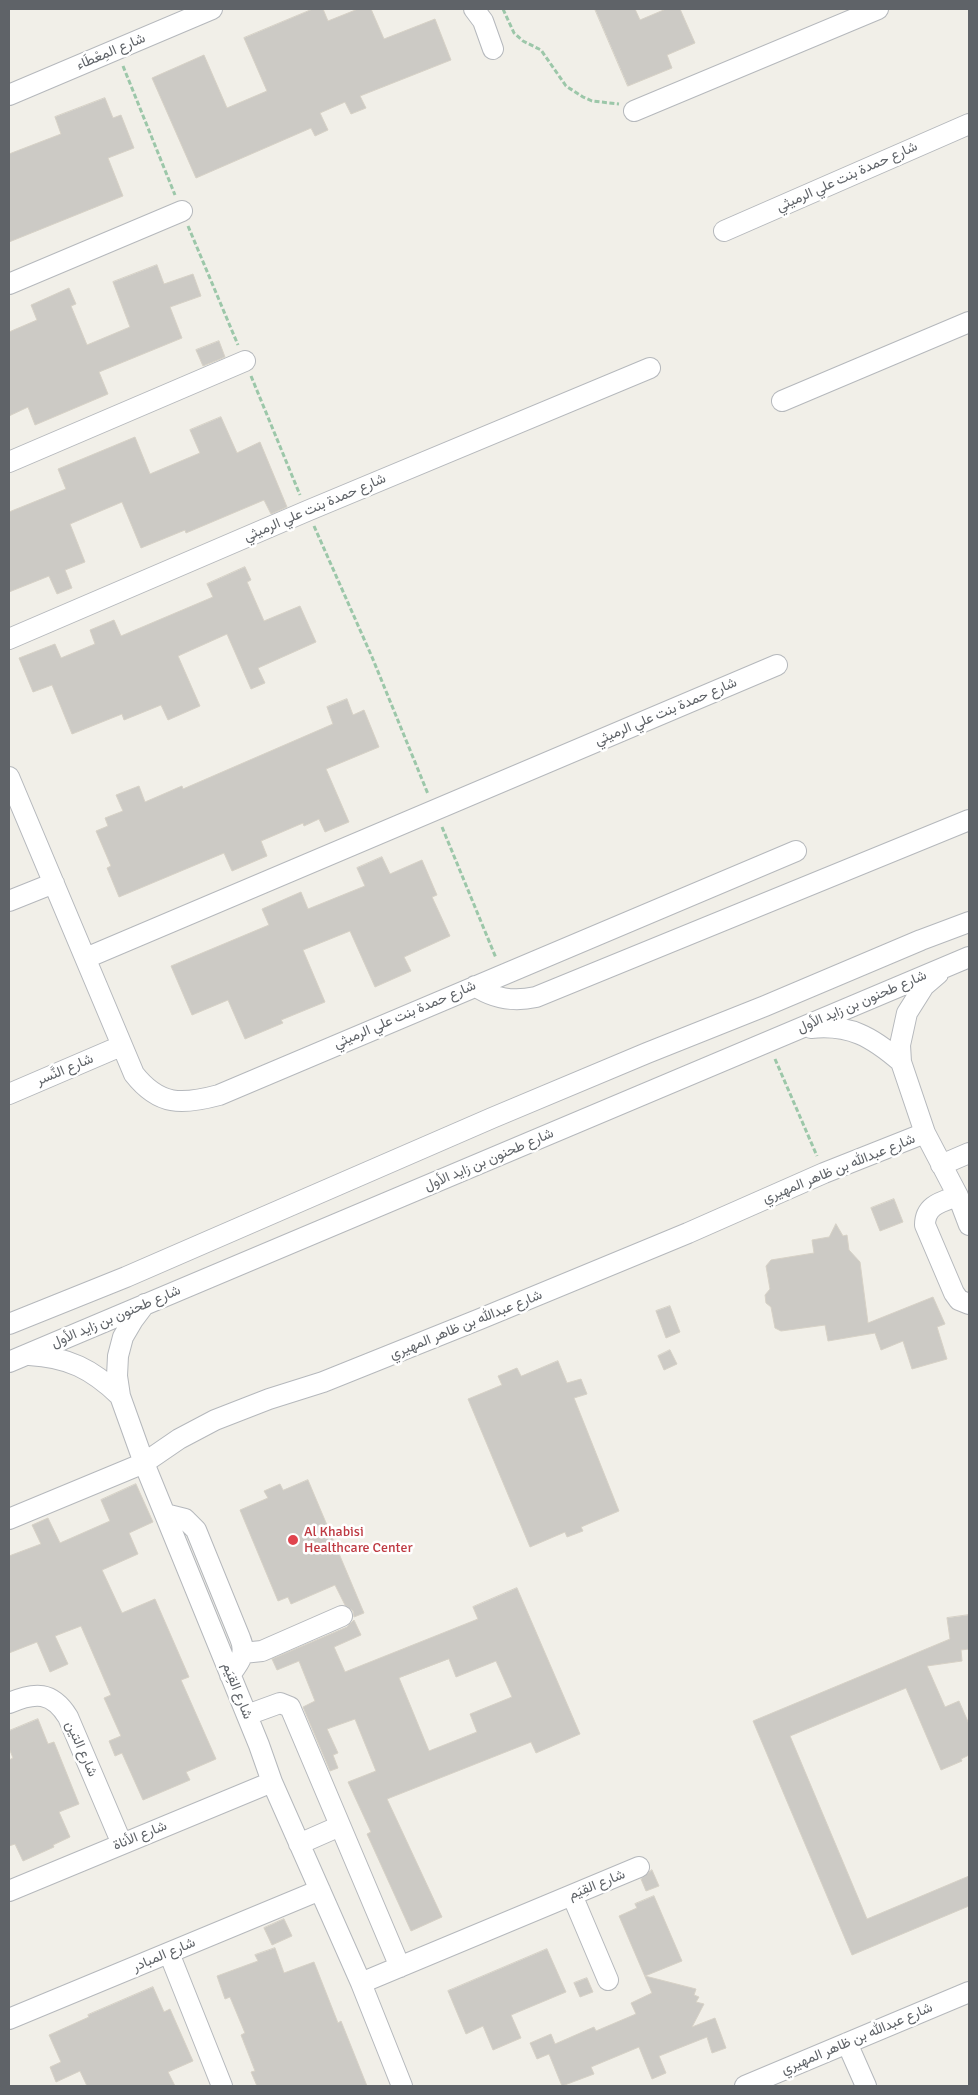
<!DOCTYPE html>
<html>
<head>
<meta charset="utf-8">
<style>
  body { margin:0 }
  #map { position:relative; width:978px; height:2095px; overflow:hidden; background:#f1efe8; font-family:Signika,sans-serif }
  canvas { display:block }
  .frame { position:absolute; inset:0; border:10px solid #5f6368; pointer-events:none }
</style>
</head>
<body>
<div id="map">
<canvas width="978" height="2095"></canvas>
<div class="frame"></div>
</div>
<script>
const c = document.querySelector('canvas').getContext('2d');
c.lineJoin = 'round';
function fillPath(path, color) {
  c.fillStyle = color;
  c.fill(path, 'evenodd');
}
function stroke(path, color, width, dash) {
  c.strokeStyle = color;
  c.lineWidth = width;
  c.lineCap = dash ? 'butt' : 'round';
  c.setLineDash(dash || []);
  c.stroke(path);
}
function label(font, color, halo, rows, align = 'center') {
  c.font = font + ' Signika,Vazirmatn,sans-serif';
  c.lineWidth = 5;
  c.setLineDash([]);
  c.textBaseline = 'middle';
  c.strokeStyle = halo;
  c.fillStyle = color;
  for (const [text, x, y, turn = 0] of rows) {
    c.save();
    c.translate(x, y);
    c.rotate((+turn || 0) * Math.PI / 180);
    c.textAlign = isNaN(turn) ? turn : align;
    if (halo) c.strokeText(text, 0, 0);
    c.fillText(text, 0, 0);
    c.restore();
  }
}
const building = new Path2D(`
  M 313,9 L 323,9 L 328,21 L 358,9 L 371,9 L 384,39 L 435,19 L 451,60 L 360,96 L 366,108 L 351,114 L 345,102 L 320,113 L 328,130 L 315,136 L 311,128 L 196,178 L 152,78 L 204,55 L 227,108 L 267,91 L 244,38 Z
  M 595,9 L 635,9 L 640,20 L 666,9 L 680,9 L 695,43 L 667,55 L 672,68 L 628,86 Z
  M 105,98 L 113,118 L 121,115 L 134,148 L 108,158 L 123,196 L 9,242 L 9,154 L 61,134 L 55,117 Z
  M 157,265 L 164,284 L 193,274 L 201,296 L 170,307 L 182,338 L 99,372 L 108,394 L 35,425 L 28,407 L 9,416 L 9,332 L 37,320 L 31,305 L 69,288 L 76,304 L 71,306 L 87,345 L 130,327 L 113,282 Z
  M 219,341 L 225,357 L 203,366 L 196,350 Z
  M 221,417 L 237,453 L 260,442 L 287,507 L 271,514 L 264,500 L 186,533 L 185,530 L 141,548 L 122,502 L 70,524 L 85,562 L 65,570 L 72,588 L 57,594 L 49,576 L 9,592 L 9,512 L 66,489 L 58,469 L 135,437 L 150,474 L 200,453 L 190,430 Z
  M 245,567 L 251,580 L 247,582 L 264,621 L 300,606 L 316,642 L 258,668 L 265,683 L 251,689 L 227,634 L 178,656 L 200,706 L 168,720 L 161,705 L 124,720 L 122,714 L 72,734 L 52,685 L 33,692 L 19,658 L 55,644 L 61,658 L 95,644 L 90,630 L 114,620 L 121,636 L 213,597 L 207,584 Z
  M 347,699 L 353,715 L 364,710 L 379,747 L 326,769 L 349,822 L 325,832 L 319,819 L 304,826 L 303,823 L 261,841 L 267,856 L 232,871 L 224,853 L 119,897 L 107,868 L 111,866 L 96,831 L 108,826 L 105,818 L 123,811 L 116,795 L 139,786 L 145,802 L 182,786 L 183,789 L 333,724 L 327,707 Z
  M 382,857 L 390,874 L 422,860 L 437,895 L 432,897 L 450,936 L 404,957 L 411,971 L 375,987 L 350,931 L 303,950 L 325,1002 L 281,1020 L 283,1023 L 245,1039 L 228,1000 L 192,1015 L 171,966 L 269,925 L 262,909 L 301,892 L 308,909 L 365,886 L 357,868 Z
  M 894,1199 L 903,1222 L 880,1231 L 871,1208 Z
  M 836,1224 L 843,1236 L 847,1235 L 849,1250 L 860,1262 L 868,1323 L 933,1297 L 945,1324 L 937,1327 L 947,1359 L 912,1369 L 903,1341 L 881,1350 L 875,1333 L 828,1341 L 825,1325 L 781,1331 L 775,1328 L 771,1307 L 766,1303 L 765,1295 L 770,1289 L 766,1266 L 771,1260 L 814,1253 L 812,1240 L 829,1237 Z
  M 670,1306 L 680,1332 L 666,1338 L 656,1311 Z
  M 670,1350 L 677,1364 L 664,1370 L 658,1356 Z
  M 558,1361 L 567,1383 L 581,1379 L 587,1394 L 574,1398 L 619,1511 L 581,1527 L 583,1531 L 567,1537 L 565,1532 L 530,1547 L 468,1399 L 502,1385 L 498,1376 L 517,1368 L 521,1376 Z
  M 308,1480 L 364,1613 L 354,1617 L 353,1611 L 345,1605 L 335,1585 L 291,1604 L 288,1597 L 278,1601 L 240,1510 L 268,1498 L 264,1491 L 280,1484 L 283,1490 Z
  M 136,1484 L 153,1522 L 129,1533 L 138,1554 L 102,1570 L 122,1613 L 155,1599 L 189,1677 L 181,1680 L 216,1759 L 186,1772 L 190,1780 L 143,1800 L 122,1753 L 115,1756 L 109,1741 L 121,1736 L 104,1698 L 111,1695 L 81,1626 L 55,1636 L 68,1664 L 50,1672 L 37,1642 L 9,1653 L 9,1556 L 41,1544 L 32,1525 L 48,1518 L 60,1543 L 110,1521 L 101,1500 Z
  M 517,1588 L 580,1734 L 536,1753 L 531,1742 L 387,1799 L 442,1917 L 411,1931 L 367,1834 L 371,1832 L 348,1782 L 376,1771 L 355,1719 L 327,1729 L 338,1753 L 333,1755 L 338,1768 L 330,1771 L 303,1707 L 315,1701 L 299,1661 L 277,1670 L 272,1659 L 347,1627 L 354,1620 L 361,1635 L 334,1647 L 345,1672 L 478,1619 L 473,1607 ZM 449,1659 L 456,1677 L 496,1661 L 512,1697 L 470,1714 L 477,1732 L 429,1751 L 399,1678 Z
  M 969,1615 L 969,1649 L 961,1650 L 962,1661 L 927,1666 L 945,1707 L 959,1701 L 969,1724 L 969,1755 L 961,1759 L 962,1761 L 941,1770 L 906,1688 L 790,1736 L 867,1919 L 969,1876 L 969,1906 L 852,1955 L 753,1721 L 950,1639 L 947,1618 Z
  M 38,1719 L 48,1744 L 54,1742 L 79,1804 L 59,1812 L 70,1837 L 53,1845 L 54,1847 L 23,1861 L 15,1844 L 9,1846 L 9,1760 L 13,1758 L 9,1748 L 9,1731 Z
  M 652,1870 L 659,1886 L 646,1891 L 641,1879 Z
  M 654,1896 L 682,1961 L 645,1976 L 696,1989 L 694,1995 L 699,1997 L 696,2002 L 704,2004 L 692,2027 L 715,2018 L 726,2048 L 712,2053 L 707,2037 L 659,2056 L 666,2073 L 652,2079 L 639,2047 L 591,2067 L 594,2074 L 562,2086 L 549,2054 L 537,2059 L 530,2043 L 551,2034 L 555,2044 L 594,2027 L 596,2031 L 636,2014 L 631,2003 L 652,1993 L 619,1916 L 637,1908 L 635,1904 Z
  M 284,1919 L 292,1936 L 272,1945 L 264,1928 Z
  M 275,1948 L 284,1973 L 314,1962 L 338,2023 L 341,2021 L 367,2086 L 257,2086 L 251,2072 L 255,2071 L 241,2035 L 245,2033 L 230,1997 L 225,1999 L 217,1976 L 258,1961 L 255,1955 Z
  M 547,1949 L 566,1992 L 511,2015 L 521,2038 L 493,2050 L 483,2026 L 466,2034 L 448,1991 Z
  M 587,1978 L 593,1992 L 580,1997 L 574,1983 Z
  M 153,1987 L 164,2012 L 170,2009 L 193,2061 L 168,2072 L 175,2086 L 87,2086 L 80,2071 L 56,2082 L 50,2067 L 61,2062 L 49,2035 L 89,2017 L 88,2015 Z`);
fillPath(building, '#cccac5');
stroke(building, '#d6d1c6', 1);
const minor = new Path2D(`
  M 474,9 L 483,21 L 493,49
  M 9,95 L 212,9
  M 634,111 L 878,9
  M 724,231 L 969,124
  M 9,284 L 182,211
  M 782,401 L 969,322
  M 9,462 L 245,361
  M 9,639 L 307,511 L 650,368
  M 9,777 L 134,1074 C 159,1106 182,1105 219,1095 L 796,851
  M 9,901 L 54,883
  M 86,958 L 777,665
  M 938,974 L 924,986 L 907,1013 L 900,1045 L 901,1062 L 925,1133 L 958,1196 L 969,1225
  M 475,986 C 494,999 513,1002 536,997 L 969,820
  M 811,1028 C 850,1024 872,1037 901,1062
  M 9,1094 L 121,1046
  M 941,1165 L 969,1153
  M 958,1196 C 941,1202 925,1205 925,1225 L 954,1293 L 959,1300 L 969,1304
  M 145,1304 L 133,1320 L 123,1337 L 118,1356 L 117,1376 L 120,1396 L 144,1463 L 259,1745 L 272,1782 L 361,1983 L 402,2086
  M 9,1324 L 126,1277 L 492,1118 L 647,1053 L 765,1006 L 921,940 L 969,922
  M 29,1355 C 68,1357 92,1369 120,1396
  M 9,1362 L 969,957
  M 165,1514 L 185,1519 L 196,1530 L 240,1638 C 247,1654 239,1663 230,1675
  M 9,1519 L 144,1463 L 179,1439 L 215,1420 L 269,1399 L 323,1382 L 480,1319 L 688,1233 L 824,1173 L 925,1133
  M 243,1653 L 262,1651 L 342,1616
  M 9,1703 C 35,1692 52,1691 68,1717 L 122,1844
  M 247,1715 L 280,1703 L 290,1707 L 400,1967
  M 299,1844 L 340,1826
  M 9,1891 L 272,1782
  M 572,1895 L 608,1980
  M 169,1953 L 222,2086
  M 361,1983 L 639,1867
  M 9,2019 L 320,1890
  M 847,2043 L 866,2086
  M 745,2086 L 969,1992`);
stroke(minor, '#b5b8bc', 22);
stroke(new Path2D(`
  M 503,9 L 514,33 L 523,41 L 541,50 L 566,86 L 583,97 L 592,101 L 619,104
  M 123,66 L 175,195
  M 188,226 L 238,345
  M 251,376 L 300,495
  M 314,526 L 372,657 L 428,794
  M 442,827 L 496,958
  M 775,1059 L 817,1156`), '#9cc7a9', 3, [5, 2.5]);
stroke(minor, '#fff', 20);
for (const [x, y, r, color] of [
  [293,1540,6,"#e0444e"]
]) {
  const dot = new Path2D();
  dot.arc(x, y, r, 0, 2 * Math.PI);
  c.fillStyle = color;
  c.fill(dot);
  stroke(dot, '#fff', 2);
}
label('14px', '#5f6368', '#fff', [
  ["شارع المِعْطَاء",111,52,-23],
  ["شارع حمدة بنت علي الرميثي",847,177,-24],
  ["شارع حمدة بنت علي الرميثي",315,508,-23],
  ["شارع حمدة بنت علي الرميثي",666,712,-23],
  ["شارع طحنون بن زايد الأول",862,1002,-23],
  ["شارع حمدة بنت علي الرميثي",405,1015,-23],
  ["شارع النَّسر",65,1070,-23],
  ["شارع طحنون بن زايد الأول",489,1160,-23],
  ["شارع عبدالله بن ظاهر المهيري",839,1169,-22],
  ["شارع طحنون بن زايد الأول",116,1317,-23],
  ["شارع عبدالله بن ظاهر المهيري",466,1325,-22],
  ["شارع القِيَم",237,1691,68],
  ["شارع التين",81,1749,66],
  ["شارع الأناة",140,1836,-22],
  ["شارع القِيَم",597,1885,-22],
  ["شارع المبادر",164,1955,-23],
  ["شارع عبدالله بن ظاهر المهيري",857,2039,-23]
]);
label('14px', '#be3a42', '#fff', [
  ["Al Khabisi",304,1532],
  ["Healthcare Center",304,1548]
], 'left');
</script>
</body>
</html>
